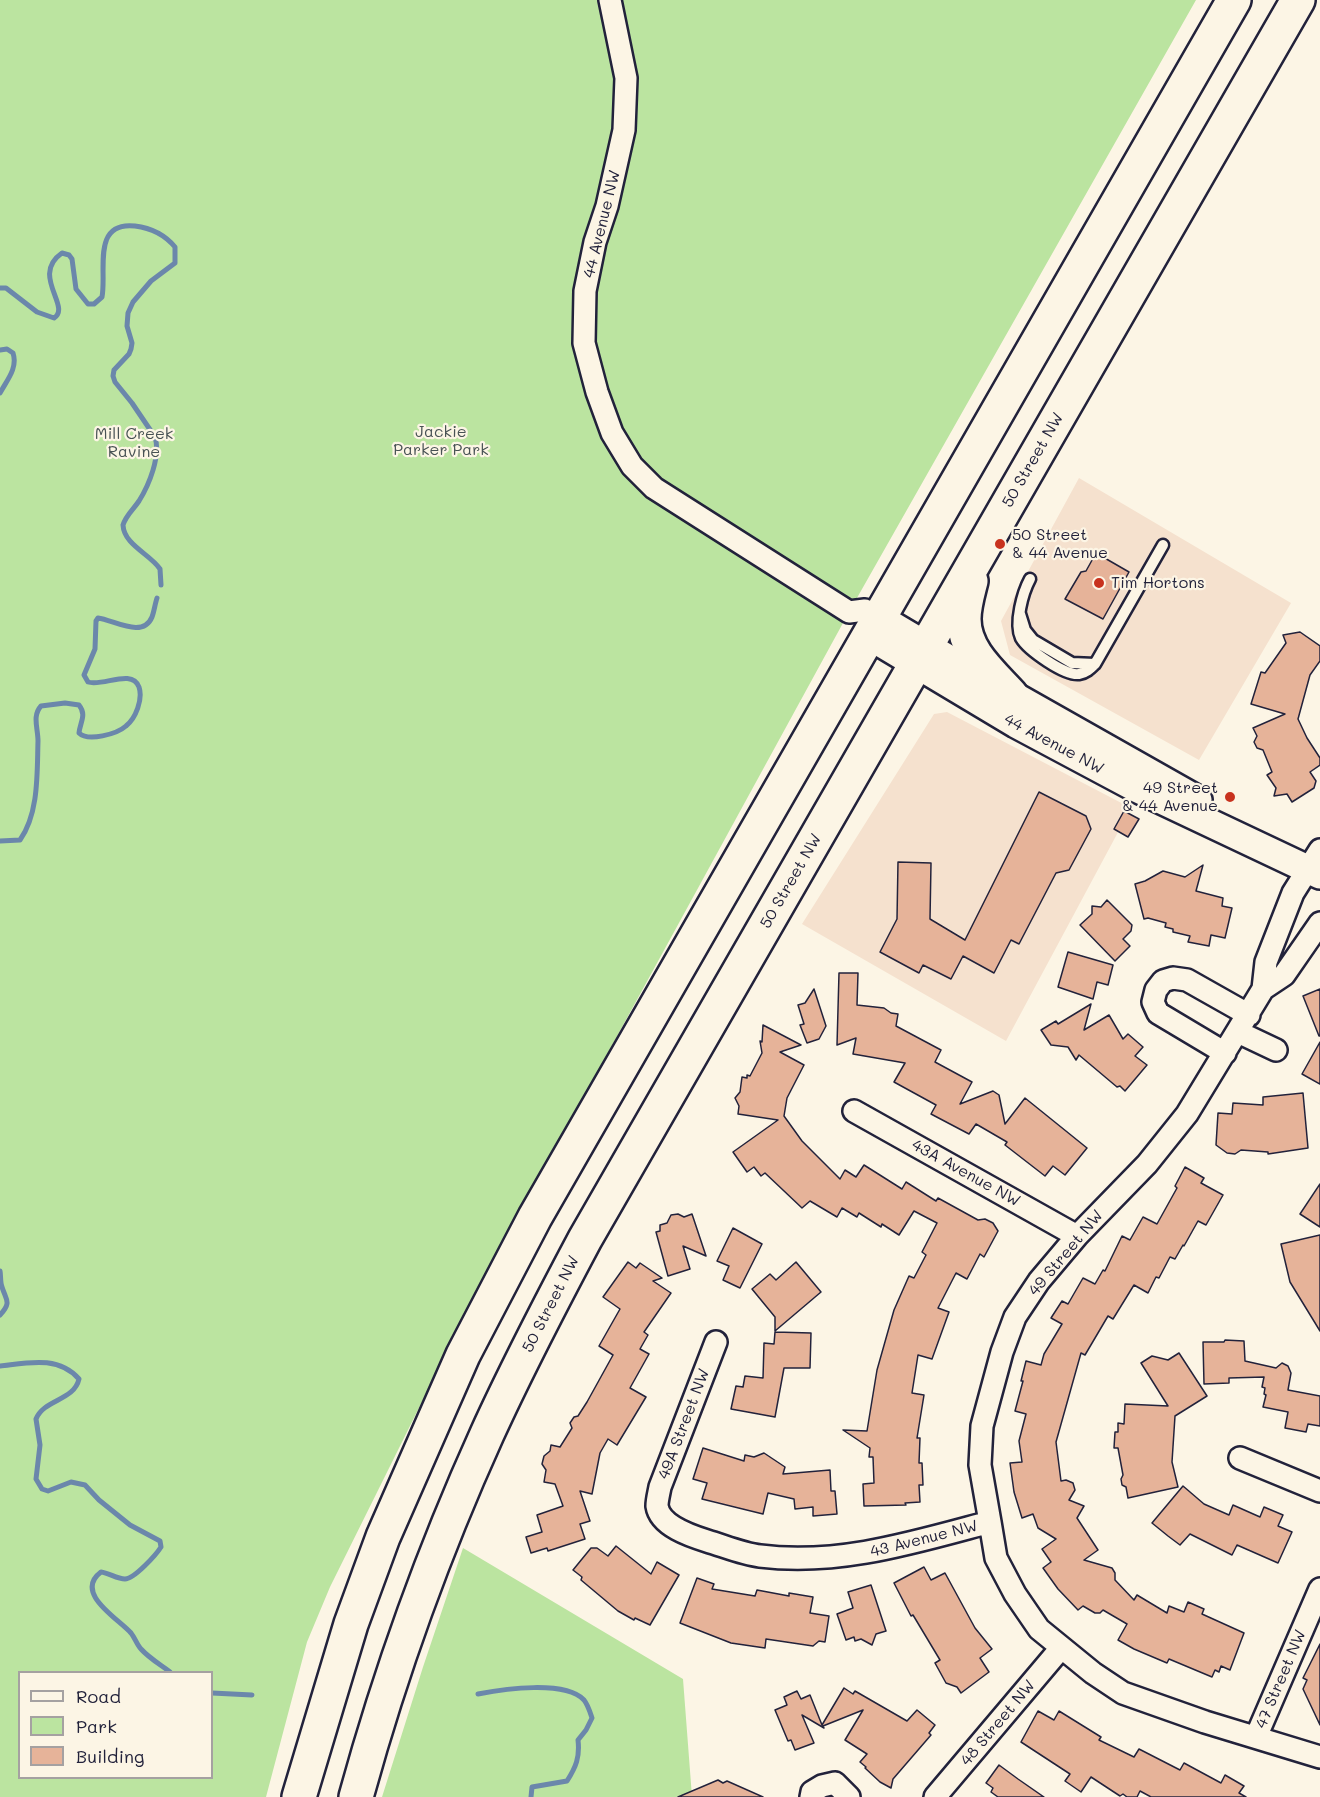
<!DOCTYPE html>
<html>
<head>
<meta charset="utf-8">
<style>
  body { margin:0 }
  #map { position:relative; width:1320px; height:1797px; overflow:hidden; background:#fcf5e5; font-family:Mali,sans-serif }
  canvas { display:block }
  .legend { position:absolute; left:18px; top:1671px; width:195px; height:108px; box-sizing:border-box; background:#fcf5e5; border:2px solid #a5a1a1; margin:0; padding:8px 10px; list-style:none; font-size:18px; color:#22223b }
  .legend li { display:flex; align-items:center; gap:12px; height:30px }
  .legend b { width:30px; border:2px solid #a5a1a1 }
</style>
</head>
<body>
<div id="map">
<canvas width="1320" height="1797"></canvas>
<ul class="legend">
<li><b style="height:8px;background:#fcf5e5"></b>Road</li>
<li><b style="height:16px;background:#bbe4a0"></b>Park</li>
<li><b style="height:16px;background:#e6b399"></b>Building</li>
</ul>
</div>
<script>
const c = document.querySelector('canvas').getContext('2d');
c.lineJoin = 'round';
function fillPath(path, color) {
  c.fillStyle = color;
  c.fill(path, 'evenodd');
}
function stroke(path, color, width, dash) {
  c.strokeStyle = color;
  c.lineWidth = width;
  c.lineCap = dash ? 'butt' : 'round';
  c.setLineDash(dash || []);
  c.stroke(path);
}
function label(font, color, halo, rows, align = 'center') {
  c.font = font + ' Mali,sans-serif';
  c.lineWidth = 4.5;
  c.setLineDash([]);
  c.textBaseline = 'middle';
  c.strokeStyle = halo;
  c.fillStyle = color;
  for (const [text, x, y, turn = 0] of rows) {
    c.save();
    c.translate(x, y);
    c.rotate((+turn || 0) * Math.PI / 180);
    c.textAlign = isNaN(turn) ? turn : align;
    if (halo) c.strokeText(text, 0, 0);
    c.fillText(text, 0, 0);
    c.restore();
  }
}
fillPath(new Path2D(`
  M 1079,478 L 1291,603 L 1199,760 L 1010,655 L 1001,621 Z
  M 947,712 L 1131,808 L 1006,1041 L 802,924 L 934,714 Z`), '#f5e1ce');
fillPath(new Path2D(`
  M 0,0 L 1196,0 L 849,612 L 470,1305 L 330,1587 L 307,1642 L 266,1797 L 0,1797 ZM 20,1672 L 212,1672 L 212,1778 L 20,1778 Z
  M 463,1548 L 683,1679 L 692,1797 L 382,1797 L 423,1667 Z`), '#bbe4a0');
stroke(new Path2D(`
  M 0,288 L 6,288 L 37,312 L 54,318 C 72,307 30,275 62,253 L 69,255 L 72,259 L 76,289 L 88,304 L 94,304 L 102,297 C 107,272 91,221 135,226 C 151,228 165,235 175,247 L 175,263 L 151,281 L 133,302 L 128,313 L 127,326 L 132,343 L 131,349 L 129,354 L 114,370 L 113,376 L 115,382 L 132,403 L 155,437 C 161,456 149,485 139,501 C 133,510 126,515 123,525 C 124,545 150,554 160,569 L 161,585
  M 0,350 L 7,349 L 13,353 C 18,368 7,380 0,393
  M 0,841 L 20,840 C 39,813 37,773 38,741 C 38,728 32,716 41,706 L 65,703 L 79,705 C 87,715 80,722 79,733 C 88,742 117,734 126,726 C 136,718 143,699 139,687 C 132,668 103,687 88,682 L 84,675 L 95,649 L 96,621 L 98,618 C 114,620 143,639 152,617 C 154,612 155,604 157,598
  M 0,1271 C 1,1276 0,1282 2,1287 C 6,1300 12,1302 0,1315
  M 0,1366 C 27,1363 58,1355 79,1379 C 74,1401 44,1399 36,1419 L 40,1445 L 36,1479 L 42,1489 L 48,1491 L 71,1482 L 85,1485 L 99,1500 L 130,1525 L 160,1541 L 161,1547 C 156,1555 134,1579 125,1579 C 117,1579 109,1573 101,1572 C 73,1593 119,1619 131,1633 C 135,1638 137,1645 141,1649 C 149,1658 161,1665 170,1672
  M 212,1693 L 252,1695
  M 478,1694 C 504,1689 565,1680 584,1700 C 588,1705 590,1712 592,1718 L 586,1730 L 578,1740 C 580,1757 576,1767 567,1781 L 532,1787 L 531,1797`), '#6b87ab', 5);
const building = new Path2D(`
  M 1096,553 L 1129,572 L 1103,619 L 1065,599 L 1081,572 L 1086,571 Z
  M 1300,632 L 1320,646 L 1320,661 L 1310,675 L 1298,719 L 1307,738 L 1320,758 L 1320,765 L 1310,772 L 1316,781 L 1314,788 L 1292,802 L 1287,794 L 1274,796 L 1276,788 L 1267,775 L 1272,772 L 1263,750 L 1257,748 L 1254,742 L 1257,736 L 1253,728 L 1285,714 L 1251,704 L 1261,672 L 1265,673 L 1286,643 L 1283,635 Z
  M 1039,792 L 1086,816 L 1091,829 L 1069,870 L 1056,873 L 1019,944 L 1011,940 L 994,973 L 963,956 L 951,979 L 923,965 L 919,973 L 880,952 L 897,919 L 898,862 L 931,863 L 930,919 L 965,940 Z
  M 1124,811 L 1139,819 L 1128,837 L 1114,829 Z
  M 1203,865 L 1196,891 L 1223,898 L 1222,906 L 1232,908 L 1225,938 L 1211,935 L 1209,946 L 1188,942 L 1190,936 L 1173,932 L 1173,929 L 1165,927 L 1166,923 L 1148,918 L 1144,919 L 1135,884 L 1145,881 L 1163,871 L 1185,877 Z
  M 1107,900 L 1132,925 L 1131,931 L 1123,939 L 1130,946 L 1115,961 L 1080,925 L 1092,914 L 1092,906 L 1101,907 Z
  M 1068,952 L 1113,965 L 1108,985 L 1097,982 L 1093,999 L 1058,987 Z
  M 839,973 L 858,973 L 857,1005 L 884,1008 L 891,1013 L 898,1014 L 896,1026 L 941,1050 L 935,1062 L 972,1082 L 960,1104 L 993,1091 L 999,1095 L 1005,1124 L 1025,1098 L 1087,1148 L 1065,1175 L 1053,1166 L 1045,1176 L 1005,1145 L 1007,1142 L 976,1124 L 969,1134 L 931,1114 L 936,1105 L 894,1082 L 905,1063 L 853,1054 L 856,1038 L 837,1045 Z
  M 814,989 L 826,1026 L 819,1039 L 807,1043 L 800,1025 L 804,1024 L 798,1005 L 805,1003 Z
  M 1320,989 L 1320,1036 L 1319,1036 L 1303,996 Z
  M 1091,1004 L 1084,1030 L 1109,1015 L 1123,1039 L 1128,1034 L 1143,1047 L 1135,1056 L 1147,1065 L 1125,1091 L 1120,1086 L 1117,1087 L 1079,1055 L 1076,1060 L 1068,1047 L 1051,1045 L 1041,1030 L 1056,1021 L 1058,1024 Z
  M 763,1025 L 801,1045 L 780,1052 L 804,1065 L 787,1098 L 784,1116 L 802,1141 L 840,1179 L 845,1170 L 856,1177 L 864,1165 L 902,1189 L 906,1182 L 936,1201 L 938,1198 L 978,1220 L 985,1219 L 993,1223 L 998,1231 L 984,1257 L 980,1254 L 967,1279 L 956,1273 L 938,1308 L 949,1312 L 932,1359 L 918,1355 L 912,1393 L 924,1395 L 917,1438 L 920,1438 L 919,1463 L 922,1463 L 923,1485 L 919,1485 L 920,1502 L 905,1503 L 906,1505 L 864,1506 L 863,1484 L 874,1483 L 873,1457 L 869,1457 L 870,1448 L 843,1430 L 867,1431 L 877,1370 L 894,1310 L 909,1276 L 914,1278 L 926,1255 L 922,1252 L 937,1223 L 914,1211 L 899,1235 L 882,1224 L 881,1227 L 859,1213 L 857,1217 L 842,1208 L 837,1217 L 810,1201 L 802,1208 L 765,1173 L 761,1176 L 754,1167 L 747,1172 L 733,1152 L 778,1120 L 738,1114 L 739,1106 L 735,1098 L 740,1092 L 742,1077 L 747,1078 L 747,1075 L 750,1076 L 762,1053 L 760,1041 L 762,1042 Z
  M 1320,1042 L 1320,1084 L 1302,1074 Z
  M 1303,1093 L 1308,1148 L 1268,1154 L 1268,1152 L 1241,1150 L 1235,1154 L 1227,1153 L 1216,1145 L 1218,1113 L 1232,1114 L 1233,1103 L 1263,1105 L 1263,1097 Z
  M 1185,1167 L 1204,1178 L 1201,1183 L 1223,1195 L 1206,1225 L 1198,1221 L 1184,1246 L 1183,1245 L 1175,1259 L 1170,1257 L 1159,1278 L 1156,1277 L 1148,1293 L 1134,1285 L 1113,1319 L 1108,1316 L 1085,1355 L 1081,1353 L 1056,1442 L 1061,1481 L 1066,1480 L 1073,1483 L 1075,1490 L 1069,1500 L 1084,1506 L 1077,1518 L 1098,1550 L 1084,1560 L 1112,1568 L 1115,1573 L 1115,1580 L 1134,1600 L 1137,1595 L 1167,1613 L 1169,1606 L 1184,1612 L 1188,1602 L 1204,1609 L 1202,1614 L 1244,1633 L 1230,1670 L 1221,1666 L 1219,1672 L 1215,1670 L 1212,1677 L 1169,1659 L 1167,1663 L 1134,1649 L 1118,1640 L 1127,1624 L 1103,1610 L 1100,1613 L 1095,1613 L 1083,1606 L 1078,1610 L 1058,1589 L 1043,1568 L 1051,1562 L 1042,1549 L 1056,1539 L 1038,1528 L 1033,1514 L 1022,1518 L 1014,1492 L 1010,1463 L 1022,1462 L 1019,1441 L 1026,1414 L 1015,1411 L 1023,1381 L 1021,1381 L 1026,1361 L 1041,1365 L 1044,1354 L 1062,1324 L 1051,1318 L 1062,1301 L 1068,1304 L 1083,1278 L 1095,1284 L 1103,1270 L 1105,1271 L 1122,1236 L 1130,1240 L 1143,1217 L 1157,1224 L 1177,1188 L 1175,1186 Z
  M 1320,1184 L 1320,1227 L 1300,1214 Z
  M 678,1214 L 684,1217 L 692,1214 L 706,1256 L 683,1246 L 690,1269 L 668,1276 L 656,1232 L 660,1231 L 660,1225 L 667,1223 L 671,1215 Z
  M 733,1228 L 762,1244 L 740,1288 L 723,1280 L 729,1266 L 717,1261 Z
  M 1320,1235 L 1320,1331 L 1290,1282 L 1281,1244 Z
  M 628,1262 L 636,1268 L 640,1263 L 662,1278 L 653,1281 L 671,1293 L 644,1332 L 648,1335 L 640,1349 L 649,1354 L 630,1388 L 646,1397 L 617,1445 L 608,1439 L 600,1453 L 592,1494 L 580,1491 L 590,1521 L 580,1524 L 585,1539 L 548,1551 L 547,1548 L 531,1553 L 526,1537 L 542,1532 L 537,1515 L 563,1506 L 555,1484 L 544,1482 L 546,1470 L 542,1464 L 544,1456 L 550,1451 L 551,1445 L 560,1447 L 572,1428 L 570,1423 L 574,1417 L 578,1416 L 587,1402 L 613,1355 L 599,1346 L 620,1309 L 603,1297 Z
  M 796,1262 L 821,1292 L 775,1331 L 775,1317 L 752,1289 L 770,1274 L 776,1280 Z
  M 775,1332 L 811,1333 L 810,1368 L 784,1368 L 775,1417 L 731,1409 L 736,1386 L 743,1387 L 745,1376 L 763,1378 L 764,1343 L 774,1344 Z
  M 1225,1340 L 1244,1341 L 1245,1361 L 1276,1368 L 1282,1363 L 1288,1366 L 1291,1373 L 1288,1390 L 1320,1396 L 1320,1426 L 1308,1424 L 1306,1432 L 1285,1428 L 1288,1412 L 1263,1407 L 1266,1395 L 1264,1394 L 1265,1388 L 1262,1387 L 1264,1377 L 1229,1378 L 1229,1383 L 1204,1384 L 1203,1342 L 1224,1342 Z
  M 1179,1353 L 1207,1396 L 1175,1416 L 1172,1462 L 1178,1487 L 1128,1498 L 1126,1487 L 1122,1485 L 1121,1479 L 1123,1475 L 1118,1448 L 1114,1448 L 1115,1432 L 1118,1432 L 1118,1423 L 1124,1424 L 1125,1404 L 1168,1406 L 1141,1363 L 1152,1356 L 1168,1360 Z
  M 703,1448 L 744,1461 L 745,1455 L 754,1457 L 764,1453 L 785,1467 L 783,1474 L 830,1470 L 831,1491 L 835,1491 L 837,1514 L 813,1516 L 813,1507 L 795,1509 L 794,1499 L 768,1493 L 763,1514 L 702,1499 L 707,1483 L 693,1479 Z
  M 1183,1486 L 1204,1504 L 1229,1515 L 1233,1505 L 1260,1517 L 1264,1507 L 1283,1515 L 1278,1526 L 1292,1532 L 1278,1563 L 1237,1545 L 1232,1555 L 1190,1534 L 1180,1545 L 1168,1536 L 1152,1523 Z
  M 616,1546 L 651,1574 L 657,1562 L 679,1575 L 650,1625 L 635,1618 L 634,1620 L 618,1611 L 581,1580 L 582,1577 L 573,1570 L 591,1548 L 597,1548 L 608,1556 Z
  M 924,1567 L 931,1580 L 945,1573 L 975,1628 L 992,1649 L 980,1658 L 989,1672 L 961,1693 L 957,1687 L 946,1683 L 935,1663 L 940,1660 L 913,1615 L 911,1616 L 894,1583 Z
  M 697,1578 L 714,1584 L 712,1589 L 755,1596 L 757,1590 L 789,1596 L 789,1593 L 813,1597 L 810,1613 L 829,1616 L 825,1642 L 819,1641 L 813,1646 L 766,1639 L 765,1648 L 731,1643 L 680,1623 Z
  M 871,1585 L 886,1631 L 876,1634 L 872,1645 L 861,1639 L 855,1641 L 854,1637 L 846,1640 L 837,1614 L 853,1608 L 848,1592 Z
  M 1320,1644 L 1320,1725 L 1303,1689 L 1307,1680 L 1303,1678 Z
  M 844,1688 L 853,1694 L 855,1691 L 907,1721 L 917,1710 L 935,1725 L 929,1733 L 931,1735 L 893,1779 L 891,1788 L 880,1782 L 865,1768 L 866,1767 L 860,1762 L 867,1754 L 845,1740 L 863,1710 L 823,1726 L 824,1728 L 802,1715 L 814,1743 L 795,1750 L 791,1740 L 788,1741 L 775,1710 L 787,1705 L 784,1697 L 797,1691 L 801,1699 L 810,1695 L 822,1725 Z
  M 1038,1711 L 1054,1720 L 1059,1711 L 1101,1737 L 1099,1740 L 1134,1757 L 1139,1749 L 1180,1770 L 1184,1763 L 1221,1783 L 1225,1775 L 1244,1786 L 1239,1793 L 1246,1797 L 1151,1797 L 1140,1791 L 1137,1797 L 1127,1797 L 1123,1794 L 1120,1796 L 1091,1777 L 1081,1792 L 1065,1781 L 1070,1774 L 1021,1742 Z
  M 999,1765 L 1018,1779 L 1044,1797 L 998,1797 L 991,1792 L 993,1788 L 986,1783 Z
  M 718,1780 L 723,1783 L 727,1781 L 763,1797 L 678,1797 Z`);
fillPath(building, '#e6b399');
stroke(building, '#22223b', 1.5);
const service = new Path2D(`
  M 1030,579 C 1023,592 1014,623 1021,638 C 1028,650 1065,676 1079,674 C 1086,673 1090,669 1095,664
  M 1020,614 L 1025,630 L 1033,640 L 1072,663 L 1095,664 L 1163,545`);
const minor = new Path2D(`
  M 610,0 L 626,78 L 624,130 L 607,206 L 595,242 L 585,291 L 584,343 L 597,392 L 612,433 L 632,466 L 654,488 L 849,612 L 865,610 L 880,618
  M 1263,989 L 1284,975 L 1320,923
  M 1238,1032 L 1276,1050
  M 1225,1053 L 1158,1013 L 1153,1002 L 1156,990 L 1163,981 L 1173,978 L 1187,980 L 1249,1015
  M 854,1111 L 1077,1236
  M 716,1342 L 660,1487 C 659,1493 657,1500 657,1506 C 660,1526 691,1536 707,1541 C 724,1546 743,1554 760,1556 C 839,1566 915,1542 990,1522 L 996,1558 L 1015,1594 L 1039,1629 L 1093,1673 L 1123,1693 L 1205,1722 L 1320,1757
  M 1240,1458 L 1320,1491
  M 990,1522 L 980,1465 L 982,1426 L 1002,1352 L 1015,1317 L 1039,1281 L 1077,1236 L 1147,1164 L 1187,1114 L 1263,989 L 1266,962 L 1293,893 L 1320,850
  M 1256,1737 L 1320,1589
  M 811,1797 L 812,1792 L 822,1786 L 835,1783 L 849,1797
  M 935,1797 L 1061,1648`);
const tertiary = new Path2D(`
  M 880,618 L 949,659 L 1198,800
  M 869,636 L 1016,724 L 1136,788 L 1320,875`);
const primary = new Path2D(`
  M 971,581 C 968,593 964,606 964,619 C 964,651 991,673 1011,695
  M 299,1797 L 351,1624 L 383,1537 L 463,1355 L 535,1217 L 1234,0
  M 356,1797 C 390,1673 434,1551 487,1434 C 517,1368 551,1303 585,1239 L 1298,0`);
stroke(service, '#22223b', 15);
stroke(minor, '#22223b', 26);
stroke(tertiary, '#22223b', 32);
stroke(primary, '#22223b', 38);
stroke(service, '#fcf5e5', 10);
stroke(minor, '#fcf5e5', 21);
stroke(tertiary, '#fcf5e5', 27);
stroke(primary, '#fcf5e5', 33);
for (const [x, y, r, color] of [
  [1000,544,6,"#c8321e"],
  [1099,583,6,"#c8321e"],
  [1230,797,6,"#c8321e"]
]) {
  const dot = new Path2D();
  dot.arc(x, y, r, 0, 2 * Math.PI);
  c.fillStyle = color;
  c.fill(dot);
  stroke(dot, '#fcf5e5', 2);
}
label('16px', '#22223b', '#fcf5e5', [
  ["44 Avenue NW",602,224,-76],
  ["50 Street NW",1033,460,-60],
  ["44 Avenue NW",1054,744,28],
  ["50 Street NW",791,881,-60],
  ["43A Avenue NW",966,1173,29],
  ["49 Street NW",1066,1253,-50],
  ["50 Street NW",551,1304,-63],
  ["49A Street NW",684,1424,-69],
  ["43 Avenue NW",924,1539,-14],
  ["47 Street NW",1281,1679,-67],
  ["48 Street NW",998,1723,-50]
]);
label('16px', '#485254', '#fcf5e5', [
  ["Jackie",441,432],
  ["Parker Park",441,450],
  ["Mill Creek",134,434],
  ["Ravine",134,452]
]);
label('16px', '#22223b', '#fcf5e5', [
  ["50 Street",1012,535],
  ["& 44 Avenue",1012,553],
  ["Tim Hortons",1111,583],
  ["49 Street",1218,788,"right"],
  ["& 44 Avenue",1218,806,"right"]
], 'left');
</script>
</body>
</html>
